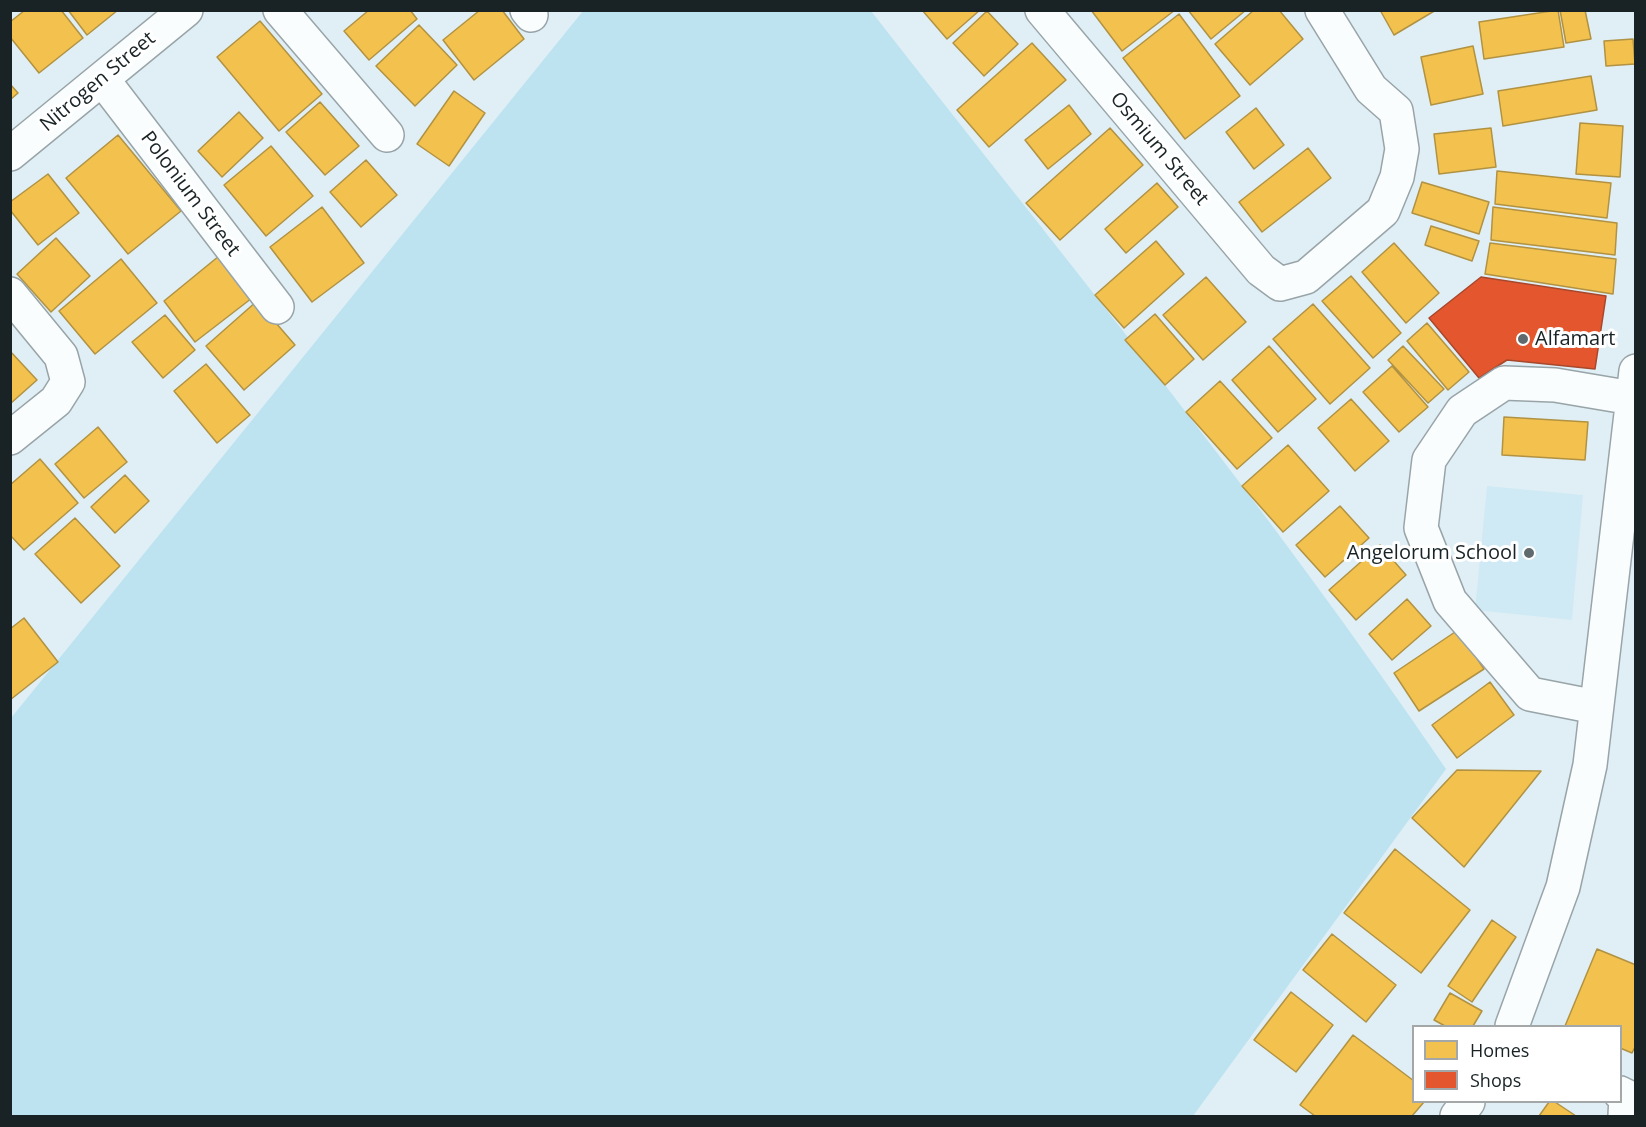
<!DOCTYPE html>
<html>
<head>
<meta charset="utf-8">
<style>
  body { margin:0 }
  #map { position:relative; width:1646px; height:1127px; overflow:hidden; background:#e0eff5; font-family:"Open Sans",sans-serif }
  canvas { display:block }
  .frame { position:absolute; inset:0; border:12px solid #192326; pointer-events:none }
  .legend { position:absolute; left:1412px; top:1025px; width:210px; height:78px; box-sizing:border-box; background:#fff; border:2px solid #a3a7a8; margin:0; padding:8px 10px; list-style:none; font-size:18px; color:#192326 }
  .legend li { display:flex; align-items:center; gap:12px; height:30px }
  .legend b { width:30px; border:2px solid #a3a7a8 }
</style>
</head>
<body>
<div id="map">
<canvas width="1646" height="1127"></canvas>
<div class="frame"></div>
<ul class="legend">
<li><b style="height:16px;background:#f2c14e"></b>Homes</li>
<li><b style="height:16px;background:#e4572e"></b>Shops</li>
</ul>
</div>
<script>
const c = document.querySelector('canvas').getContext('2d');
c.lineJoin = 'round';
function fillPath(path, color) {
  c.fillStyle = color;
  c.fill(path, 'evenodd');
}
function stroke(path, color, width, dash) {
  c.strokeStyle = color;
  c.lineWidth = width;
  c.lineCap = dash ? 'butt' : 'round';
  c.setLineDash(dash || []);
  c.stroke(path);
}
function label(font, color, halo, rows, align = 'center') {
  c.font = font + ' "Open Sans",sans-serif';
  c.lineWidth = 6;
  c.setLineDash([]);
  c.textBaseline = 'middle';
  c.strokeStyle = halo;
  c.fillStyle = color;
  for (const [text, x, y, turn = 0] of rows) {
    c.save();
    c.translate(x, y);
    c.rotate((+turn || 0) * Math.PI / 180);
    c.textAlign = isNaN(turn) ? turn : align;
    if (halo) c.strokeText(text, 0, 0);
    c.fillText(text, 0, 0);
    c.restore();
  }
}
fillPath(new Path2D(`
  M 1487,486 L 1583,495 L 1572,620 L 1475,610 Z`), '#cfeaf4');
fillPath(new Path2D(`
  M 583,11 L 871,11 C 1066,260 1268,506 1446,769 L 1193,1116 L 11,1116 L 11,718 Z`), '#bde2f0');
const homes = new Path2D(`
  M 25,10 L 61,10 L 83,38 L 39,73 L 10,37 L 10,22 Z
  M 68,10 L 118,10 L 87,35 Z
  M 369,10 L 410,10 L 417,19 L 369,60 L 344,31 Z
  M 480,10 L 502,10 L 524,39 L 474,80 L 443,40 Z
  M 922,10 L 980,10 L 947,39 Z
  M 1091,10 L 1175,10 L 1122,51 Z
  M 1188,10 L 1246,10 L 1211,39 Z
  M 1254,10 L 1279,10 L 1303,39 L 1250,85 L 1215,44 Z
  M 1380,10 L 1436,10 L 1394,35 Z
  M 1558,10 L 1564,47 L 1484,59 L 1479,22 Z
  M 1560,10 L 1585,10 L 1591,39 L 1566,43 Z
  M 987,11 L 1018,44 L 984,76 L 953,43 Z
  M 1179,14 L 1240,96 L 1185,139 L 1123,58 Z
  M 260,21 L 322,94 L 279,131 L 217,57 Z
  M 419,25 L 457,65 L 415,106 L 376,66 Z
  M 1633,39 L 1635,64 L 1606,66 L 1604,41 Z
  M 1032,43 L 1066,80 L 989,147 L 957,110 Z
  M 1473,46 L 1483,94 L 1431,105 L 1421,57 Z
  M 1591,76 L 1597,110 L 1503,126 L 1498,91 Z
  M 10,84 L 18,93 L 10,100 Z
  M 454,91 L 485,113 L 449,166 L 417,144 Z
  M 320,102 L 359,146 L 325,175 L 286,132 Z
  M 1069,105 L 1091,134 L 1048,169 L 1025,140 Z
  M 1256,108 L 1284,145 L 1254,169 L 1226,132 Z
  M 239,112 L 263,138 L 222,177 L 198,151 Z
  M 1580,123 L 1623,126 L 1620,177 L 1576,174 Z
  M 1110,128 L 1143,165 L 1060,240 L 1026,203 Z
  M 1491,128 L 1496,167 L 1439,174 L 1434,134 Z
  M 118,135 L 181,211 L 128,254 L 66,178 Z
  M 271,146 L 313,196 L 266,236 L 224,185 Z
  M 1308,148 L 1331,178 L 1262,232 L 1239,202 Z
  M 366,160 L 397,195 L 361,227 L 330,192 Z
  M 1497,171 L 1611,183 L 1607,218 L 1495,204 Z
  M 48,174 L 79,213 L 38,245 L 10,210 L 10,202 Z
  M 1422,182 L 1489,202 L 1479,234 L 1412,213 Z
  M 1157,183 L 1178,207 L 1126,253 L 1105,229 Z
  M 322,207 L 364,263 L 312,302 L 270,247 Z
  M 1493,207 L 1617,223 L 1615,255 L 1491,240 Z
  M 1431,226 L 1479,241 L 1472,261 L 1425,245 Z
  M 56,238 L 90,276 L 51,312 L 17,274 Z
  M 1156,241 L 1184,274 L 1124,328 L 1095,295 Z
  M 1394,243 L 1439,293 L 1406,323 L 1362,272 Z
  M 1490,243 L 1616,259 L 1613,294 L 1485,274 Z
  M 219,256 L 252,298 L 195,342 L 164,301 Z
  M 121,259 L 157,303 L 95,354 L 59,311 Z
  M 1351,276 L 1401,333 L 1373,358 L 1322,301 Z
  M 1206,277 L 1246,322 L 1203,360 L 1163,315 Z
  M 257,301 L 295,345 L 244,390 L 206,346 Z
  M 1313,304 L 1370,368 L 1330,404 L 1273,339 Z
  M 1155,314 L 1194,359 L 1165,385 L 1125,340 Z
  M 165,315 L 195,350 L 163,378 L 132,342 Z
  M 1427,323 L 1469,372 L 1448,390 L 1407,341 Z
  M 1269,346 L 1316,399 L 1278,432 L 1232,380 Z
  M 1403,346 L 1444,389 L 1428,403 L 1388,360 Z
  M 10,351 L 37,380 L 10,404 Z
  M 206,364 L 250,415 L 217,443 L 174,391 Z
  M 1392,366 L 1428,407 L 1399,432 L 1363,392 Z
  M 1220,381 L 1272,438 L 1237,469 L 1186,412 Z
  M 1351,399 L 1389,441 L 1355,471 L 1318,428 Z
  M 1504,417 L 1588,422 L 1585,460 L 1502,455 Z
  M 98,427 L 127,462 L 84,498 L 55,464 Z
  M 1288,445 L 1329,491 L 1283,532 L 1242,486 Z
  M 40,459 L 78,503 L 24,550 L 10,535 L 10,485 Z
  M 125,475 L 149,501 L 115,533 L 91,507 Z
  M 1340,506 L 1369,538 L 1325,577 L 1296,545 Z
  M 75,518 L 120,566 L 81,603 L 35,554 Z
  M 1380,545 L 1406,575 L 1356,620 L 1329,590 Z
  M 1407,599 L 1431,626 L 1392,660 L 1369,634 Z
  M 24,618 L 58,662 L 10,700 L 10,629 Z
  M 1458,630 L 1484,669 L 1419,711 L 1394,673 Z
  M 1490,682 L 1514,715 L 1457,758 L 1432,725 Z
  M 1457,770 L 1541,771 L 1464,867 L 1412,818 Z
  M 1395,849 L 1470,910 L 1421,973 L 1344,913 Z
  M 1492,920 L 1516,937 L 1472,1002 L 1448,986 Z
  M 1332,934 L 1396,985 L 1366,1022 L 1303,970 Z
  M 1597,949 L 1636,965 L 1636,1045 L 1632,1053 L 1620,1048 L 1620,1026 L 1565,1026 Z
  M 1291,992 L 1333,1025 L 1296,1072 L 1254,1040 Z
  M 1450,993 L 1482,1011 L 1473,1026 L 1445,1026 L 1434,1020 Z
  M 1353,1035 L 1414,1081 L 1414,1102 L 1424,1102 L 1412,1116 L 1315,1116 L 1300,1105 Z
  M 1549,1102 L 1555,1102 L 1576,1116 L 1539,1116 Z`);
fillPath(homes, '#f2c14e');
stroke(homes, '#b19242', 1.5);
const shops = new Path2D(`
  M 1481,277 L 1606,296 L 1595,369 L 1507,360 L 1479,378 L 1429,318 Z`);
fillPath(shops, '#e4572e');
stroke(shops, '#a7472c', 1.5);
const minor = new Path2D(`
  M 280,10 L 387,135
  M 527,10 L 531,15
  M 1042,10 L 1261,270 L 1280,284 L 1306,277 L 1383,211 L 1397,177 L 1402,149 L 1396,111 L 1371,89 L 1322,10
  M 103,80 L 277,307
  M 10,154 L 186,10
  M 10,294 L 61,356 L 68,382 L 56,401 L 10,438
  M 1596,707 L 1530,694 L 1450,601 L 1421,528 L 1429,460 L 1462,411 L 1504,383 L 1555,385 L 1632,398
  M 1512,1026 L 1563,887 L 1590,765 L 1636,371
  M 1620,1093 L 1626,1096 L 1625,1116
  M 1457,1116 L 1468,1102`);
stroke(minor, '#98a4a8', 36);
stroke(minor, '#fafdfe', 33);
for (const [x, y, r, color] of [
  [1523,339,6,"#5f6a6e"],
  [1529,553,6,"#5f6a6e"]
]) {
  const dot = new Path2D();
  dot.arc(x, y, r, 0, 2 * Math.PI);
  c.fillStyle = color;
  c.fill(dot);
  stroke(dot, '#fff', 2);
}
label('20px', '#192326', '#fff', [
  ["Nitrogen Street",98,82,-40],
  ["Osmium Street",1159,149,50],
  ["Polonium Street",190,194,53]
]);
label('20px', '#192326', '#fff', [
  ["Alfamart",1535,339],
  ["Angelorum School",1517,553,"right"]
], 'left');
</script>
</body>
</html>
